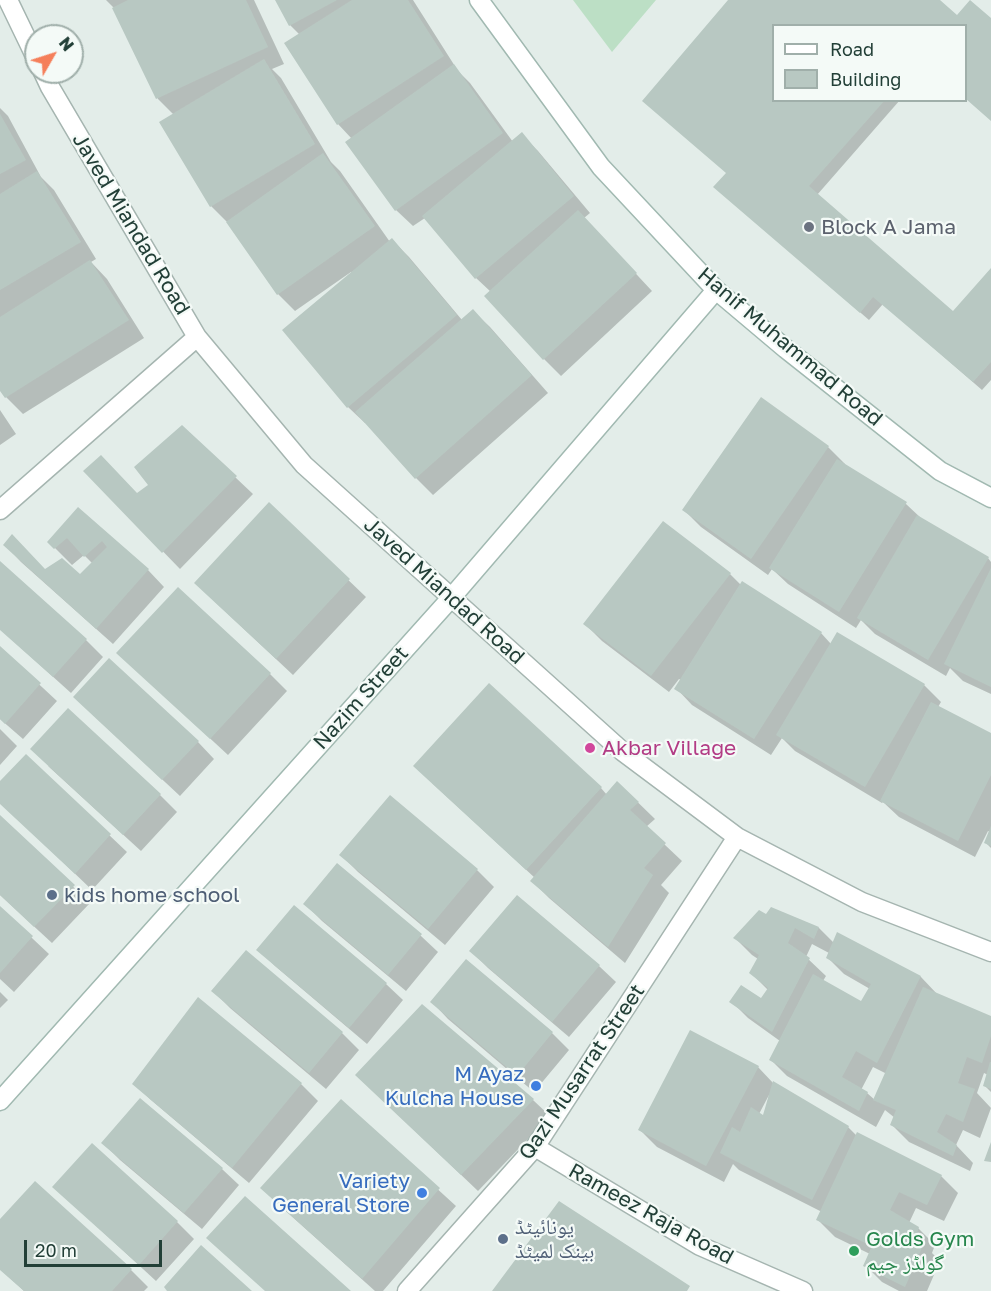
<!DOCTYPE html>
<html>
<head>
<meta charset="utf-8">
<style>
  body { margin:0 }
  #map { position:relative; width:991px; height:1291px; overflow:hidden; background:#e3ede9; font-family:"Golos Text",sans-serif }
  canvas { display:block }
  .legend { position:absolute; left:772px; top:24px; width:195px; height:78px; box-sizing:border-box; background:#f4faf7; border:2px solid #a0afaa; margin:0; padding:8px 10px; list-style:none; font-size:18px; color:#223f37 }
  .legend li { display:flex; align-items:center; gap:12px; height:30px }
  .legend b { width:30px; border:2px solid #a0afaa }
  .north { position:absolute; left:24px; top:24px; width:60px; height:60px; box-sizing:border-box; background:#f4faf7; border:2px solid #a0afaa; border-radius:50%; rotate:51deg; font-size:16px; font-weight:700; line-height:24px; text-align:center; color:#223f37 }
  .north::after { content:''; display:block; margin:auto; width:21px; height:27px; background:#f57f5a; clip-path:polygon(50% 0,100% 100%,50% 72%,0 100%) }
  .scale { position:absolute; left:24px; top:1240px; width:138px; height:27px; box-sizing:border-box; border:3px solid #223f37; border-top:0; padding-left:8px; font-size:18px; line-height:21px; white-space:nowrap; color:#223f37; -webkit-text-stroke:4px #f4faf7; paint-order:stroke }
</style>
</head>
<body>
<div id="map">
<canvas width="991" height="1291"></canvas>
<ul class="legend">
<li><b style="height:8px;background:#fff"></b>Road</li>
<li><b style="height:16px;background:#b8c8c2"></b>Building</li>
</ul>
<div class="north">N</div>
<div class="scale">20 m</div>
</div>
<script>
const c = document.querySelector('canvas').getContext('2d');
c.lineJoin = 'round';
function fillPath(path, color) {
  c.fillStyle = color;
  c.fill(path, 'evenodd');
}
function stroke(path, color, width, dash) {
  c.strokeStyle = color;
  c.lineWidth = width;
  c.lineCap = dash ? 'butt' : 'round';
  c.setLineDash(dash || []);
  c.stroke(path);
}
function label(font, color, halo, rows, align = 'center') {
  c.font = font + ' "Golos Text","Noto Naskh Arabic",sans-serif';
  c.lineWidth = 4.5;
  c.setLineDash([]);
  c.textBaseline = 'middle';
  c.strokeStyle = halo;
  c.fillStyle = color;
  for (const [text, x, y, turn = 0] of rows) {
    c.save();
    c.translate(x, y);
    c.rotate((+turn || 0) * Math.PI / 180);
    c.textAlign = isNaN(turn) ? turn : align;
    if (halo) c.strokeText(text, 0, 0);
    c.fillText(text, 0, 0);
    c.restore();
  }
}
fillPath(new Path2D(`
  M 573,0 L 656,0 L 612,52 Z`), '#bcdfc5');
fillPath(new Path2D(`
  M 106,0 L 254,0 L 284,64 L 272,69 L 281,78 L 331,162 L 340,171 L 390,242 L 392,240 L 409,257 L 462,320 L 473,311 L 490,327 L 548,393 L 433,495 L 416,478 L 366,422 L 365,423 L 348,407 L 352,273 L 351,272 L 295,311 L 278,294 L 228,223 L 211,206 L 174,115 L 158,99 L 115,9 Z
  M 276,0 L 413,0 L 458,71 L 470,83 L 513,142 L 521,134 L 538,151 L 590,213 L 584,218 L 652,291 L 561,376 L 544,359 L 491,292 L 476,278 L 425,218 L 413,226 L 396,210 L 352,139 L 338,124 L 300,35 L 290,25 Z
  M 730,0 L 937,0 L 957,17 L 991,20 L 991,120 L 966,98 L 966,26 L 774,26 L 774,100 L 900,100 L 817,195 L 953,314 L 991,270 L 991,380 L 982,390 L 883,304 L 869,320 L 724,195 L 727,173 Z
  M 0,108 L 8,116 L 41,177 L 54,190 L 96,259 L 91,262 L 107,279 L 144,338 L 23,414 L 6,397 L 0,388 Z
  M 761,399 L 828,447 L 845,464 L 844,465 L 906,504 L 922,519 L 988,558 L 991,562 L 991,694 L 963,681 L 950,668 L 946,676 L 875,634 L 861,620 L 856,628 L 788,584 L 772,569 L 768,575 L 701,527 L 684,510 Z
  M 0,410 L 16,434 L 0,445 Z
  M 182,427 L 253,494 L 180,569 L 85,471 L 138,494 L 150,485 Z
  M 269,504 L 366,597 L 293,675 L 213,600 Z
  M 78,509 L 148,570 L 164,587 L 113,644 L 21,562 L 5,545 L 45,571 L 80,576 L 92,563 L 84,555 L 72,565 L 49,542 Z
  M 0,563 L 86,640 L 103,657 L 71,693 L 0,629 Z
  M 730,574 L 741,585 L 821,633 L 831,644 L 924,685 L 941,702 L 938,707 L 991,734 L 991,848 L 986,843 L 990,832 L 988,831 L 975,857 L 899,817 L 883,802 L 882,803 L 795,751 L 782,738 L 771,755 L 692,705 L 676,688 L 681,680 L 679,679 L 669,692 L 602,641 L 585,624 Z
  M 0,648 L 57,701 L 23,739 L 0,719 Z
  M 135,669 L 270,674 L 287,691 L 228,755 Z
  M 92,714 L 198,742 L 214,759 L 180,796 Z
  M 0,729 L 17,746 L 0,765 Z
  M 26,756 L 127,852 L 92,890 L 0,802 L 0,784 Z
  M 48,766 L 160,795 L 177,812 L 141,851 Z
  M 432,783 L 601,788 L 607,795 L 618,783 L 655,819 L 646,827 L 682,861 L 661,885 L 669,893 L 625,963 L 549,898 L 532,881 L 535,878 Z
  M 0,817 L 90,903 L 52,943 L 0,895 Z
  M 341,855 L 477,870 L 494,887 L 445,945 L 358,872 Z
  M 337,866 L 421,936 L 438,952 L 406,991 L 322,921 L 305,904 Z
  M 0,908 L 49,954 L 14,992 L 0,979 Z
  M 771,909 L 819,928 L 834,943 L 838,935 L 921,977 L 938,995 L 991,1017 L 991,1092 L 985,1086 L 988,1075 L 984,1073 L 977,1093 L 991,1108 L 980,1138 L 963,1130 L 956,1145 L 973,1163 L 970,1171 L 909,1142 L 892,1125 L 895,1118 L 885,1110 L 876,1127 L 787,1076 L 770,1059 L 780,1041 L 748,1018 L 731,1001 L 761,1000 L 768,990 L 751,973 L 758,959 L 752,955 L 735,938 L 767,916 ZM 812,944 L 829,953 L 827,957 L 844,974 L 870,989 L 862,1003 L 823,981 L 826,976 L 806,957 ZM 873,1067 L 887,1074 L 875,1100 L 867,1093 L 861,1090 Z
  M 258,949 L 386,984 L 403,1000 L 367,1044 L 275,966 Z
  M 471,951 L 599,966 L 616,982 L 569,1037 L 488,968 Z
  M 466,961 L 552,1033 L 569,1050 L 534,1092 L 448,1019 L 432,1002 Z
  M 213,991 L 342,1033 L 359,1050 L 326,1089 L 230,1008 Z
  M 0,992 L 8,1000 L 0,1008 Z
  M 198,999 L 301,1084 L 318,1101 L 249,1183 L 151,1100 L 134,1084 Z
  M 758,1067 L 774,1084 L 848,1127 L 857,1136 L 941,1176 L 958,1193 L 944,1221 L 916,1208 L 909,1223 L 918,1228 L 935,1245 L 932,1253 L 940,1261 L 927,1291 L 899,1291 L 882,1282 L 865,1265 L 870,1254 L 835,1237 L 818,1220 L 822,1212 L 739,1170 L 733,1164 L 724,1182 L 657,1147 L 640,1130 ZM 769,1095 L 764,1117 L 759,1114 Z
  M 374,1092 L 533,1100 L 550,1116 L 478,1191 Z
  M 341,1101 L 456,1206 L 383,1291 L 375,1291 L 279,1205 Z
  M 103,1143 L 222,1169 L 239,1185 L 202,1229 L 120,1160 Z
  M 35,1183 L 131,1270 L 148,1287 L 144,1291 L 24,1291 L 0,1269 L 0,1222 Z
  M 54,1187 L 177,1222 L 194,1239 L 156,1281 Z`), '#0003');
fillPath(new Path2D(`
  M 128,0 L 246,0 L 268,47 L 156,99 L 112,8 Z
  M 275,0 L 337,0 L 289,26 Z
  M 352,0 L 408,0 L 444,56 L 337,125 L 284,43 Z
  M 728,0 L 940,0 L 957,15 L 970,0 L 991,18 L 991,121 L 966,99 L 966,26 L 774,26 L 774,100 L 885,100 L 809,186 L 953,311 L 991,268 L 991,362 L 973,382 L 873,297 L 860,313 L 713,187 L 726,173 L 642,101 Z
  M 264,59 L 315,144 L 210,207 L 159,122 Z
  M 454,64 L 503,133 L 395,211 L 345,142 Z
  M 0,114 L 26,160 L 0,174 Z
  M 522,132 L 574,196 L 475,279 L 422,216 Z
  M 323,153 L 375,226 L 277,295 L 226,222 Z
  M 37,171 L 81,242 L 0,290 L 0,194 Z
  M 578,210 L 637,273 L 543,360 L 484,296 Z
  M 392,238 L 457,315 L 347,408 L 282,330 Z
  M 90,260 L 129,320 L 5,398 L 0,391 L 0,317 Z
  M 473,309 L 532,375 L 415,479 L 355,412 Z
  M 761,397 L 829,446 L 751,559 L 682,510 Z
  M 182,425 L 237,476 L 162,553 L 83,471 L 101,455 L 137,493 L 148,485 L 134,467 Z
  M 837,459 L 907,502 L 839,612 L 769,568 Z
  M 269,502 L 350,579 L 276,659 L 194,583 Z
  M 78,507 L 149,569 L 96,629 L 3,545 L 12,534 L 45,569 L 62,558 L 80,574 L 107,547 L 102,541 L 84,557 L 67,538 L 54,549 L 47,542 Z
  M 917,515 L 989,557 L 928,660 L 857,618 Z
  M 663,521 L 731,573 L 651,676 L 583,624 Z
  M 0,561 L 87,639 L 53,677 L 0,630 Z
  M 991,568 L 991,687 L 944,664 Z
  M 742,581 L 822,632 L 754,739 L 674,689 Z
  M 178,587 L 271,673 L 210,739 L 116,653 Z
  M 837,632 L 925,684 L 865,787 L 776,735 Z
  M 0,646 L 41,683 L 5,724 L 0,719 Z
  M 109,658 L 199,741 L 162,780 L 73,697 Z
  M 489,683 L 602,787 L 526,870 L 413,766 Z
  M 931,702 L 991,733 L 991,775 L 958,841 L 880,801 Z
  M 68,708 L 161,794 L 123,835 L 30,749 Z
  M 26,754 L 111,834 L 75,874 L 0,804 L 0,781 Z
  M 617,781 L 639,802 L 630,810 L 666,843 L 644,868 L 653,875 L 608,947 L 530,881 Z
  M 390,795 L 478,869 L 428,929 L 339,855 Z
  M 0,815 L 75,885 L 34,927 L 0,895 Z
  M 991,826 L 991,846 L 984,843 Z
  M 337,863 L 422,934 L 388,975 L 303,904 Z
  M 517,895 L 600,965 L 552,1022 L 469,951 Z
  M 294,905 L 387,983 L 349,1028 L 256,950 Z
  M 0,906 L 33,936 L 0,973 Z
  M 771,907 L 819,927 L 814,939 L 795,928 L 788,943 L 810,958 L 772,1032 L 729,1002 L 741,985 L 761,998 L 768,988 L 749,973 L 759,955 L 733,938 L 759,910 L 766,914 Z
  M 837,932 L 921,976 L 877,1063 L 856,1051 L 842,1077 L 868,1092 L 859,1111 L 769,1060 L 813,974 L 861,1001 L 871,984 L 826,958 Z
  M 246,950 L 343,1032 L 309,1073 L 211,991 Z
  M 466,959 L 553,1032 L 517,1076 L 430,1002 Z
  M 923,987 L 991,1016 L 991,1036 L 982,1063 L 967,1057 L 958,1083 L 975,1089 L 963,1122 L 946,1114 L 937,1132 L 957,1145 L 953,1156 L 890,1125 L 896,1110 L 873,1100 Z
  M 198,997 L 302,1083 L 232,1168 L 132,1084 Z
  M 422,1004 L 534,1099 L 461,1175 L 355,1075 Z
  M 690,1030 L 759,1066 L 706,1166 L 638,1130 Z
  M 990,1062 L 991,1062 L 991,1089 L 983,1086 Z
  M 773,1081 L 849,1126 L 812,1200 L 720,1153 L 732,1127 L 740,1132 L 751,1107 L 763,1115 Z
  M 140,1098 L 223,1168 L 184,1213 L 101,1143 Z
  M 341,1099 L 440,1188 L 362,1279 L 260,1188 Z
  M 857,1132 L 942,1175 L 927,1205 L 899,1192 L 890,1210 L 919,1227 L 915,1239 L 924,1243 L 905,1287 L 863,1266 L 872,1246 L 816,1220 Z
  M 991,1142 L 991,1162 L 984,1161 Z
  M 92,1143 L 178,1221 L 139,1265 L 52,1187 Z
  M 35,1181 L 132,1269 L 112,1291 L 24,1291 L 0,1270 L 0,1219 Z
  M 245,1196 L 351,1291 L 265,1291 L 206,1238 Z
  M 559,1201 L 690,1286 L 687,1291 L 492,1291 Z
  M 201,1245 L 252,1291 L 167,1291 L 164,1287 Z`), '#b8c8c2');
const street = new Path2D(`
  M 8,0 L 36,58
  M 43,72 L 50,87 L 197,337 L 304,465 L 622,751 L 737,837 L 862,902 L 991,952
  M 0,510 L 197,337
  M 535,1147 L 700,1246 L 803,1291
  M 407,1291 L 535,1147 L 737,837`);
const secondary = new Path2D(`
  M 479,0 L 601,167 L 716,290 L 786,349 L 940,471 L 991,498
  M 0,1101 L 451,598 L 716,290`);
stroke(street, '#a5b5b0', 21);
stroke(secondary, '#a1b9b1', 21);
stroke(street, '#fff', 18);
stroke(secondary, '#fff', 18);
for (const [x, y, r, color] of [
  [809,227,6,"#6b7280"],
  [590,748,6,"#d1479c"],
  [52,895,6,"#5c6f8a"],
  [536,1086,6,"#3f7fe0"],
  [422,1193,6,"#3f7fe0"],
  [503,1239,6,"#5c6f8a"],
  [854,1251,6,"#2e9e5b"]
]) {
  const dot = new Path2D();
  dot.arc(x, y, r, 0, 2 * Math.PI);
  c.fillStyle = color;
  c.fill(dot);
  stroke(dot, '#f4faf7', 2);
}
label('21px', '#223f37', '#f4faf7', [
  ["Javed Miandad Road",131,224,59],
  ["Hanif Muhammad Road",790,347,40],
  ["Javed Miandad Road",444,591,42],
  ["Nazim Street",361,698,-48],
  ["Qazi Musarrat Street",582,1072,-56],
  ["Rameez Raja Road",651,1214,29]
]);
label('21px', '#5b616d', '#f4faf7', [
  ["Block A Jama",821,227]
], 'left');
label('21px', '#b23c85', '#f4faf7', [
  ["Akbar Village",602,748]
], 'left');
label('21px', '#4e5e75', '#f4faf7', [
  ["kids home school",64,895],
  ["یونائیٹڈ",515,1227],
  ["بینک لمیٹڈ",515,1251]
], 'left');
label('21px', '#366cbe', '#f4faf7', [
  ["M Ayaz",524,1074],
  ["Kulcha House",524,1098],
  ["Variety",410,1181],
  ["General Store",410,1205]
], 'right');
label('21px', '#27864d', '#f4faf7', [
  ["Golds Gym",866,1239],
  ["گولڈز جیم",866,1263]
], 'left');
</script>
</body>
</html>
